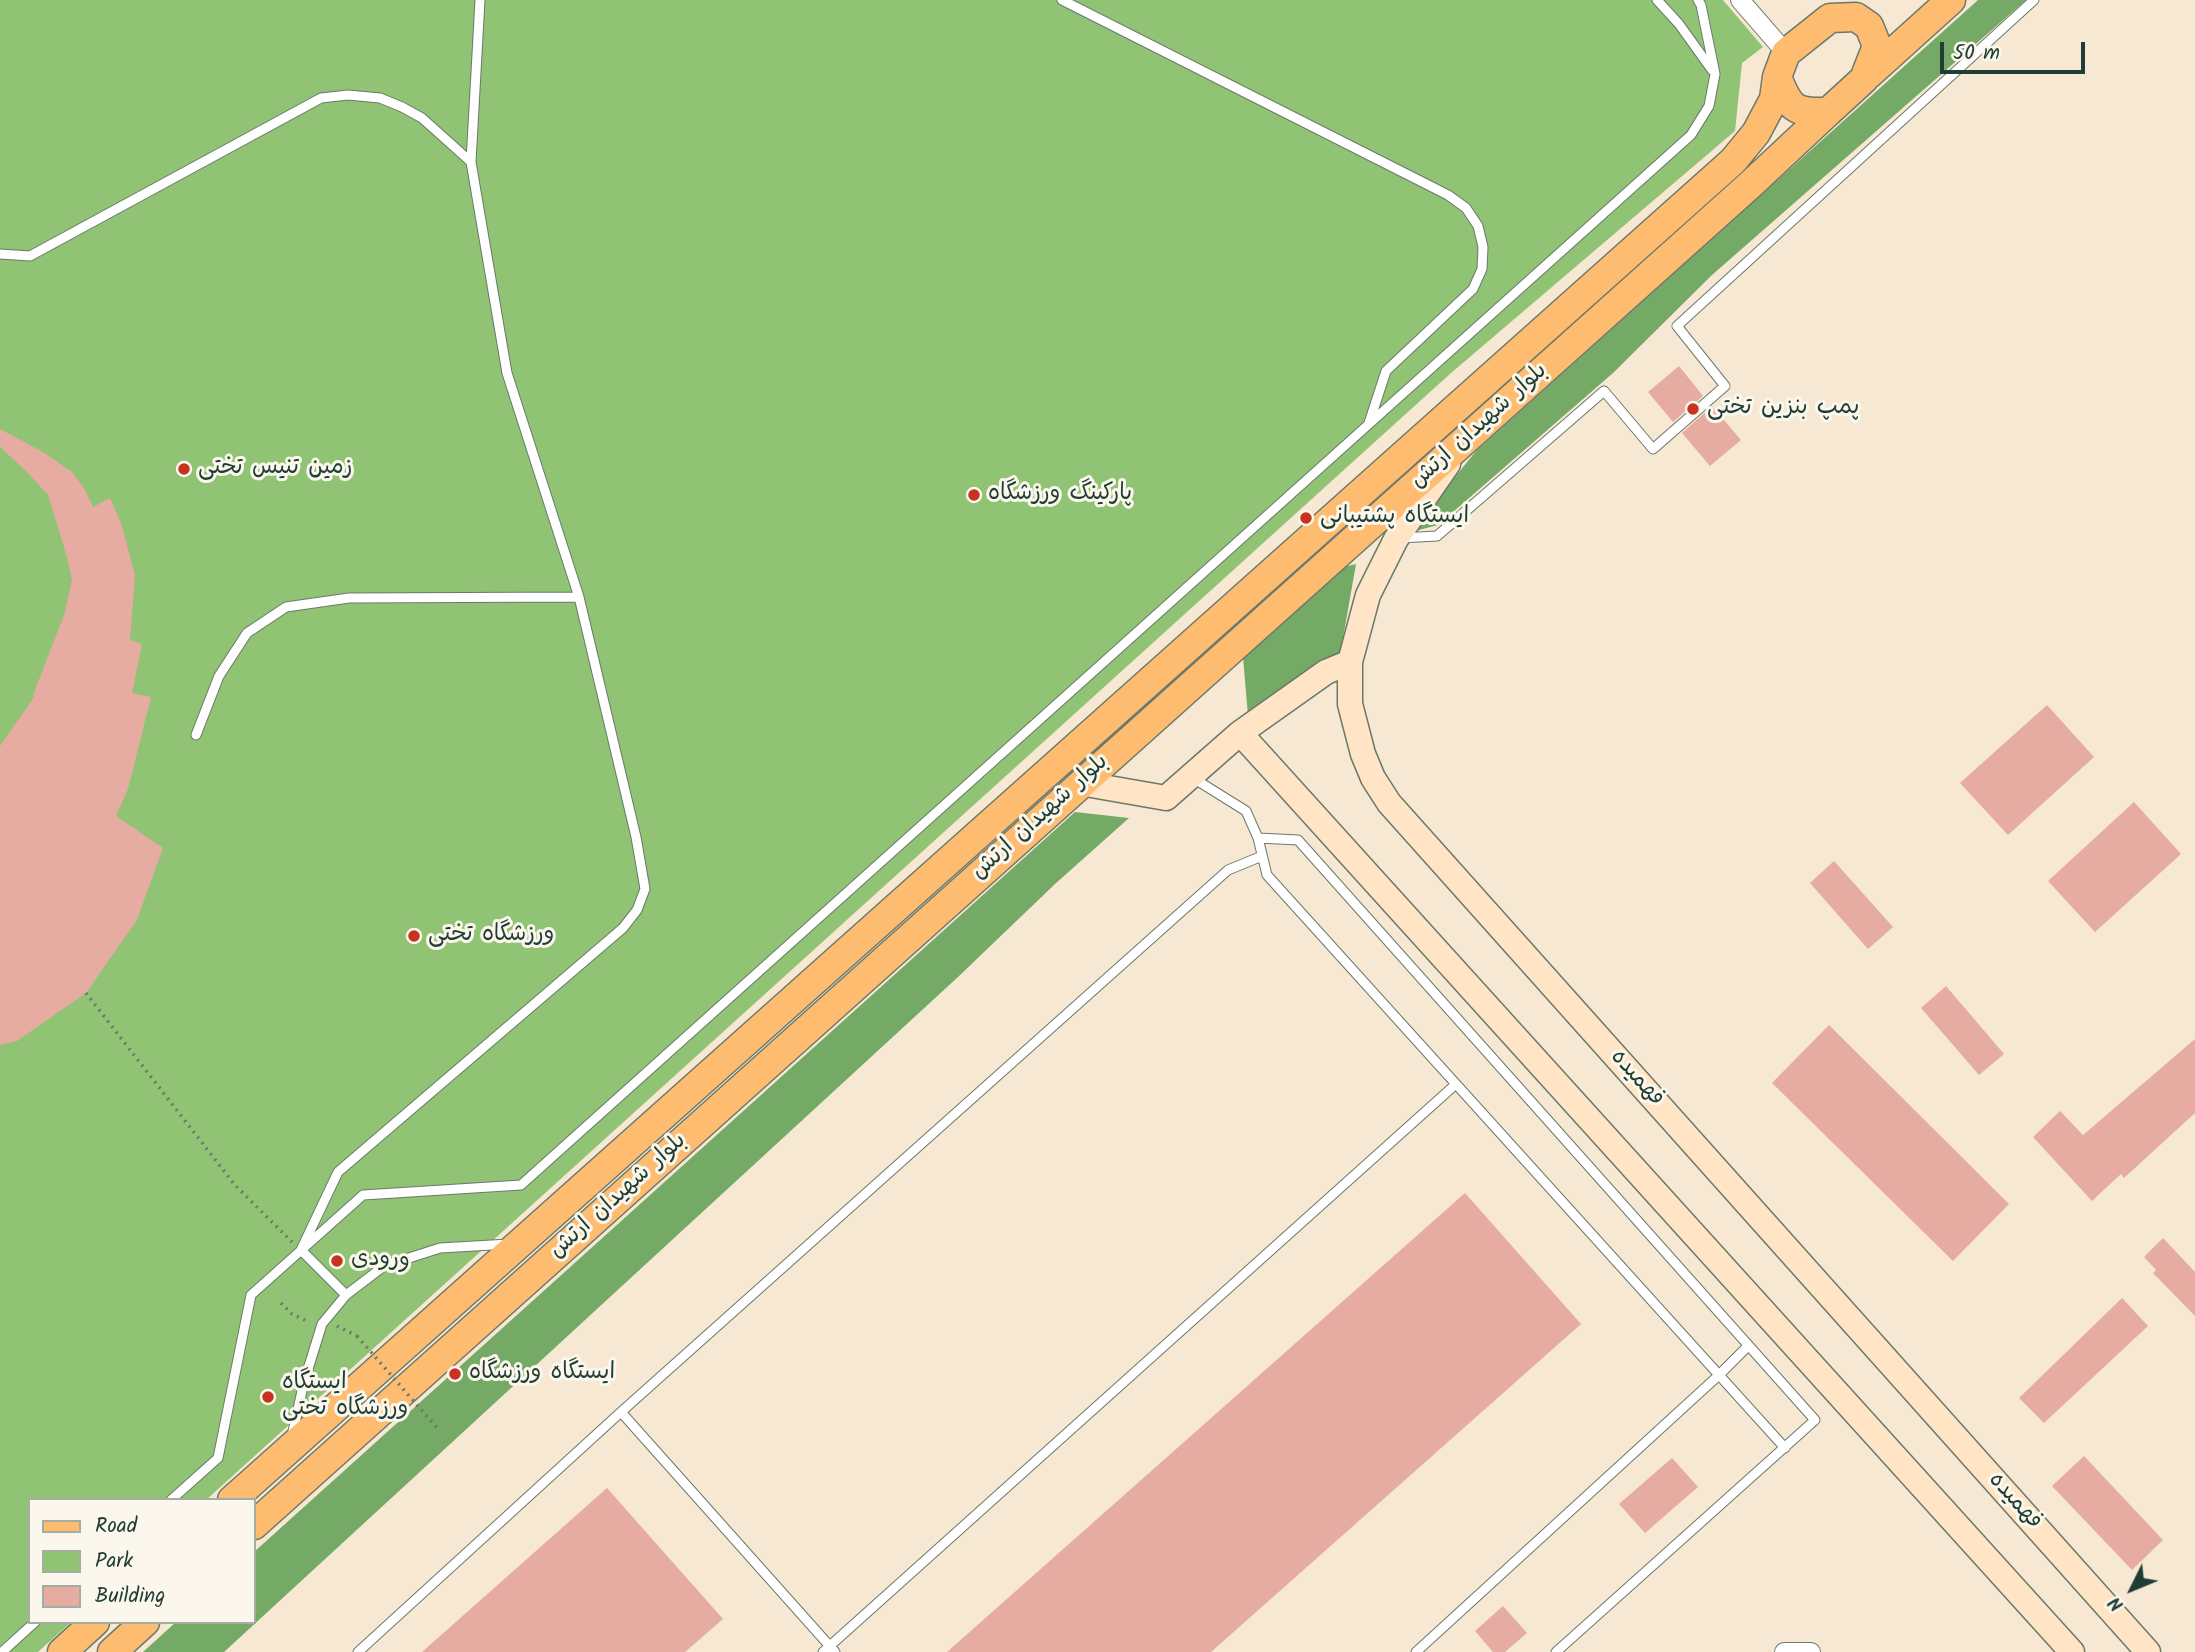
<!DOCTYPE html>
<html>
<head>
<meta charset="utf-8">
<style>
  body { margin:0 }
  #map { position:relative; width:2195px; height:1652px; overflow:hidden; background:#f6e8d2; font-family:Kalam,sans-serif }
  canvas { display:block }
  .legend { position:absolute; left:28px; top:1498px; width:228px; height:126px; box-sizing:border-box; background:#fbf7ec; border:2px solid #a3ada2; margin:0; padding:9px 12px; list-style:none; font-size:21px; color:#1f3d34 }
  .legend li { display:flex; align-items:center; gap:14px; height:35px }
  .legend b { width:35px; border:2px solid #a3ada2 }
  .north { position:absolute; left:2097px; top:1554px; width:70px; height:70px; -webkit-text-stroke:5px #fbf7ec; paint-order:stroke; rotate:227deg; font-size:19px; font-weight:700; line-height:28px; text-align:center; color:#1f3d34 }
  .north::after { content:''; display:block; margin:auto; width:24px; height:32px; background:#1f3d34; clip-path:polygon(50% 0,100% 100%,50% 72%,0 100%) }
  .scale { position:absolute; left:1940px; top:42px; width:145px; height:32px; box-sizing:border-box; border:4px solid #1f3d34; border-top:0; padding-left:9px; font-size:21px; line-height:24px; white-space:nowrap; color:#1f3d34; -webkit-text-stroke:5px #fbf7ec; paint-order:stroke }
</style>
</head>
<body>
<div id="map">
<canvas width="2195" height="1652"></canvas>
<ul class="legend">
<li><b style="height:9px;background:#febc70"></b>Road</li>
<li><b style="height:19px;background:#90c374"></b>Park</li>
<li><b style="height:19px;background:#e6aba1"></b>Building</li>
</ul>
<div class="north">N</div>
<div class="scale">50 m</div>
</div>
<script>
const c = document.querySelector('canvas').getContext('2d');
c.lineJoin = 'round';
function fillPath(path, color) {
  c.fillStyle = color;
  c.fill(path, 'evenodd');
}
function stroke(path, color, width, dash) {
  c.strokeStyle = color;
  c.lineWidth = width;
  c.lineCap = dash ? 'butt' : 'round';
  c.setLineDash(dash || []);
  c.stroke(path);
}
function label(font, color, halo, rows, align = 'center') {
  c.font = font + ' Kalam,"Playpen Sans Arabic",sans-serif';
  c.lineWidth = 6;
  c.setLineDash([]);
  c.textBaseline = 'middle';
  c.strokeStyle = halo;
  c.fillStyle = color;
  for (const [text, x, y, turn = 0] of rows) {
    c.save();
    c.translate(x, y);
    c.rotate((+turn || 0) * Math.PI / 180);
    c.textAlign = isNaN(turn) ? turn : align;
    if (halo) c.strokeText(text, 0, 0);
    c.fillText(text, 0, 0);
    c.restore();
  }
}
fillPath(new Path2D(`
  M 0,0 L 1723,0 L 1763,47 L 1742,63 L 1735,131 L 1451,373 L 206,1500 L 30,1500 L 30,1622 L 71,1622 L 38,1652 L 0,1652 Z`), '#90c374');
fillPath(new Path2D(`
  M 1978,0 L 2026,0 L 1712,275 L 1613,373 L 1438,525 L 1411,532 L 1476,451 Z
  M 1356,564 L 1340,655 L 1248,716 L 1243,657 L 1336,569 Z
  M 1075,812 L 1129,818 L 1055,884 L 958,977 L 224,1652 L 143,1652 L 176,1622 L 254,1622 L 254,1552 Z`), '#74a966');
fillPath(new Path2D(`
  M 1679,366 L 1703,396 L 1673,422 L 1648,392 Z
  M 1712,406 L 1741,440 L 1710,466 L 1682,433 Z
  M 0,429 L 43,452 L 72,472 L 84,488 L 93,507 L 110,498 L 121,523 L 135,575 L 130,640 L 142,644 L 132,693 L 151,697 L 128,789 L 116,816 L 163,848 L 137,920 L 86,993 L 17,1041 L 0,1045 L 0,746 L 34,697 L 33,695 L 64,615 L 72,580 L 66,554 L 48,495 L 27,472 L 0,447 Z
  M 2047,705 L 2094,757 L 2008,835 L 1960,783 Z
  M 2134,802 L 2181,854 L 2095,932 L 2048,881 Z
  M 1834,861 L 1893,927 L 1868,949 L 1810,883 Z
  M 1946,986 L 2004,1054 L 1979,1075 L 1921,1008 Z
  M 1829,1025 L 2009,1204 L 1953,1261 L 1772,1083 Z
  M 2195,1039 L 2195,1113 L 2124,1178 L 2121,1174 L 2092,1201 L 2033,1137 L 2060,1111 L 2083,1135 Z
  M 1465,1193 L 1581,1324 L 1211,1652 L 947,1652 Z
  M 2163,1238 L 2195,1272 L 2195,1316 L 2153,1273 L 2156,1270 L 2144,1257 Z
  M 2122,1298 L 2148,1326 L 2044,1423 L 2019,1398 Z
  M 2084,1456 L 2163,1540 L 2132,1570 L 2052,1486 Z
  M 1672,1458 L 1698,1487 L 1645,1533 L 1619,1504 Z
  M 607,1488 L 723,1619 L 685,1652 L 422,1652 Z
  M 1503,1606 L 1527,1633 L 1505,1652 L 1493,1652 L 1475,1631 Z`), '#e6aba1');
const lane = new Path2D(`
  M 1062,0 L 1448,195 L 1466,208 L 1478,226 L 1483,247 L 1482,269 L 1473,289 L 1386,371 L 1369,423
  M 1657,0 L 1679,24 L 1712,70
  M 471,162 L 480,0
  M 0,254 L 30,256 L 321,98 L 348,95 L 380,98 L 402,107 L 422,118 L 471,162 L 507,373 L 579,597 L 636,837 L 645,889 L 637,910 L 623,928 L 338,1172 L 301,1250 L 346,1295
  M 1400,538 L 1437,536 L 1604,391 L 1653,449 L 1725,386 L 1677,326 L 2034,0
  M 196,735 L 219,676 L 247,633 L 286,607 L 349,598 L 579,597
  M 1193,778 L 1246,811 L 1258,838 L 1267,875 L 1785,1448
  M 1258,838 L 1298,840 L 1815,1420 L 1556,1652
  M 621,1412 L 835,1652
  M 292,1436 L 304,1382 L 322,1324 L 346,1295 L 384,1266 L 440,1248 L 509,1244
  M 171,1500 L 218,1458 L 251,1295 L 363,1195 L 521,1185 L 1691,135 L 1709,106 L 1715,74 L 1701,5 L 1698,0
  M 2,1652 L 35,1622
  M 358,1652 L 621,1412 L 1228,870 L 1262,856
  M 823,1652 L 1456,1084
  M 1416,1652 L 1719,1375 L 1748,1346`);
const street = new Path2D(`
  M 1740,0 L 1786,53
  M 1784,1652 L 1811,1652`);
const secondary = new Path2D(`
  M 1448,464 L 1396,539 L 1368,595 L 1350,662 L 1350,704 L 1363,754 L 1373,778 L 1389,803 L 2148,1652
  M 1240,733 L 2072,1652
  M 1080,783 L 1166,798 L 1240,733 L 1326,672 L 1350,662`);
const primary = new Path2D(`
  M 1856,17 L 1869,26 L 1877,46 L 1864,79 L 1828,112 C 1794,113 1790,109 1777,77 L 1786,53 L 1830,18 Z
  M 1869,74 L 1951,0
  M 232,1500 L 1733,161 L 1756,133 L 1774,99 L 1777,77
  M 254,1525 L 1751,184 L 1828,112
  M 62,1652 L 95,1622
  M 112,1652 L 145,1622`);
stroke(lane, '#6a796b', 11);
stroke(street, '#6a796b', 20);
stroke(secondary, '#6a796b', 27);
stroke(primary, '#6a796b', 31);
stroke(new Path2D(`
  M 86,993 L 234,1184 L 292,1242
  M 281,1303 L 292,1314 L 309,1322
  M 337,1326 L 357,1336`), '#6a796b', 3.5, [2, 5]);
stroke(lane, '#fff', 9);
stroke(street, '#fff', 18);
stroke(secondary, '#ffe4c6', 24);
stroke(primary, '#febc70', 28);
stroke(new Path2D(`
  M 357,1336 L 438,1429`), '#6a796b', 3.5, [2, 5]);
for (const [x, y, r, color] of [
  [1693,409,7,"#c8321e"],
  [184,469,7,"#c8321e"],
  [974,495,7,"#c8321e"],
  [1306,518,7,"#c8321e"],
  [414,936,7,"#c8321e"],
  [337,1261,7,"#c8321e"],
  [455,1374,7,"#c8321e"],
  [268,1397,7,"#c8321e"]
]) {
  const dot = new Path2D();
  dot.arc(x, y, r, 0, 2 * Math.PI);
  c.fillStyle = color;
  c.fill(dot);
  stroke(dot, '#fbf7ec', 2.5);
}
label('23px', '#1f3d34', '#fbf7ec', [
  ["پمپ بنزین تختی",1707,409],
  ["زمین تنیس تختی",198,469],
  ["پارکینگ ورزشگاه",988,495],
  ["ایستگاه پشتیبانی",1320,518],
  ["ورزشگاه تختی",428,936],
  ["ورودی",351,1261],
  ["ایستگاه ورزشگاه",469,1374],
  ["ایستگاه",282,1384],
  ["ورزشگاه تختی",282,1410]
], 'left');
label('23px', '#1f3d34', '#fbf7ec', [
  ["بلوار شهیدان ارتش",1480,427,-42],
  ["بلوار شهیدان ارتش",1041,818,-42],
  ["فهمیده",1636,1079,48],
  ["بلوار شهیدان ارتش",619,1197,-42],
  ["فهمیده",2014,1502,48]
]);
</script>
</body>
</html>
